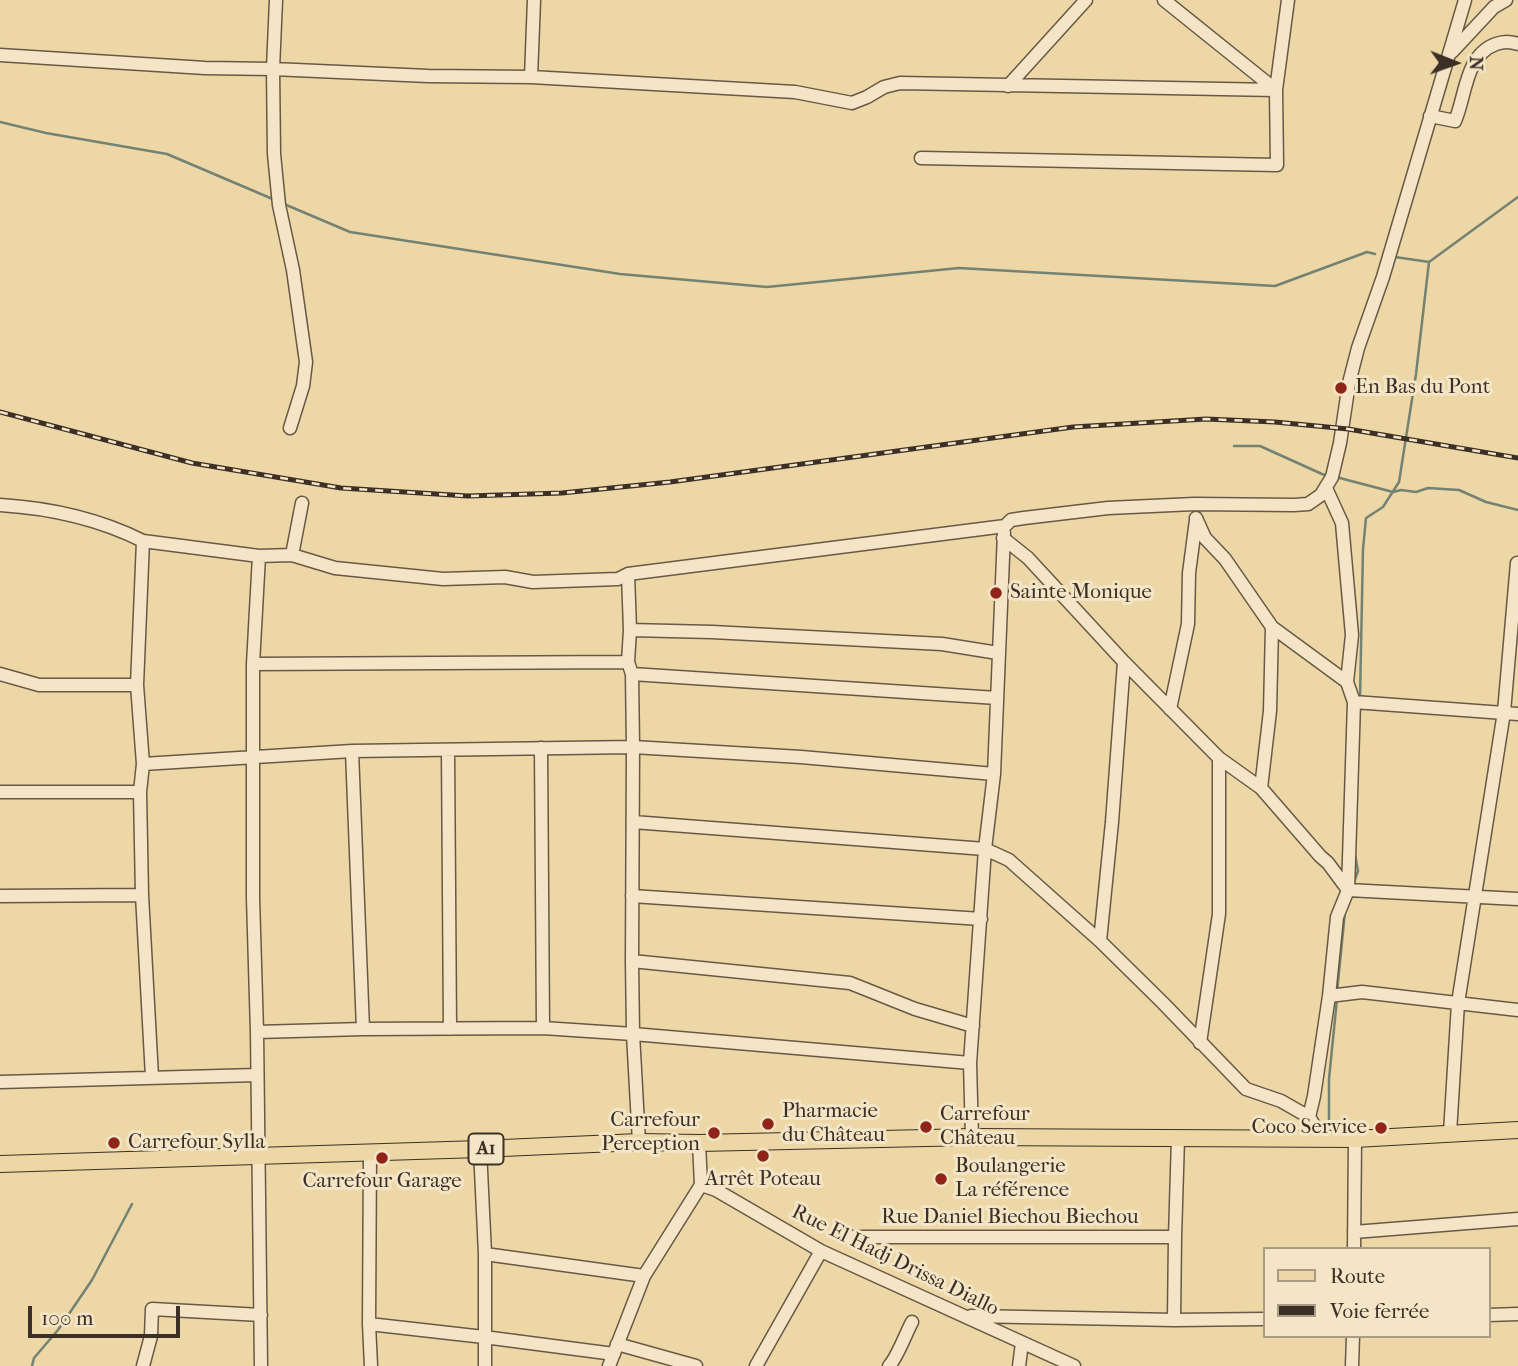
<!DOCTYPE html>
<html>
<head>
<meta charset="utf-8">
<style>
  body { margin:0 }
  #map { position:relative; width:1518px; height:1366px; overflow:hidden; background:#edd7a6; font-family:"IM FELL French Canon",serif }
  canvas { display:block }
  .legend { position:absolute; left:1263px; top:1247px; width:228px; height:91px; box-sizing:border-box; background:#f3e5c5; border:2px solid #a99c85; margin:0; padding:9px 12px; list-style:none; font-size:21px; color:#3b2f26 }
  .legend li { display:flex; align-items:center; gap:14px; height:35px }
  .legend b { width:35px; border:2px solid #a99c85 }
  .north { position:absolute; left:1420px; top:28px; width:70px; height:70px; -webkit-text-stroke:5px #f3e5c5; paint-order:stroke; rotate:91deg; font-size:19px; font-weight:700; line-height:28px; text-align:center; color:#3b2f26 }
  .north::after { content:''; display:block; margin:auto; width:24px; height:32px; background:#3b2f26; clip-path:polygon(50% 0,100% 100%,50% 72%,0 100%) }
  .scale { position:absolute; left:28px; top:1306px; width:152px; height:32px; box-sizing:border-box; border:4px solid #3b2f26; border-top:0; padding-left:9px; font-size:21px; line-height:24px; white-space:nowrap; color:#3b2f26; -webkit-text-stroke:5px #f3e5c5; paint-order:stroke }
</style>
</head>
<body>
<div id="map">
<canvas width="1518" height="1366"></canvas>
<ul class="legend">
<li><b style="height:9px;background:#edd7a6"></b>Route</li>
<li><b style="height:9px;background:#3b2f26"></b>Voie ferrée</li>
</ul>
<div class="north">N</div>
<div class="scale">100 m</div>
</div>
<script>
const c = document.querySelector('canvas').getContext('2d');
c.lineJoin = 'round';
function stroke(path, color, width, dash) {
  c.strokeStyle = color;
  c.lineWidth = width;
  c.lineCap = dash ? 'butt' : 'round';
  c.setLineDash(dash || []);
  c.stroke(path);
}
function label(font, color, halo, rows, align = 'center') {
  c.font = font + ' "IM FELL French Canon",serif';
  c.lineWidth = 6;
  c.setLineDash([]);
  c.textBaseline = 'middle';
  c.strokeStyle = halo;
  c.fillStyle = color;
  for (const [text, x, y, turn = 0] of rows) {
    c.save();
    c.translate(x, y);
    c.rotate((+turn || 0) * Math.PI / 180);
    c.textAlign = isNaN(turn) ? turn : align;
    if (halo) c.strokeText(text, 0, 0);
    c.fillText(text, 0, 0);
    c.restore();
  }
}
stroke(new Path2D(`
  M 0,122 L 46,133 L 167,154 L 275,200
  M 284,204 L 350,232 L 620,274 L 767,287 L 959,268 L 1275,286 L 1367,252 L 1375,254
  M 1395,257 L 1429,262 L 1518,197
  M 1234,446 L 1260,446 L 1322,474 L 1329,476
  M 1336,477 L 1393,492 L 1401,490 L 1416,492 L 1428,488 L 1459,490 L 1486,502 L 1518,510
  M 1360,698 L 1363,549 L 1366,518 L 1383,507 L 1399,482 L 1416,374 L 1429,262
  M 1359,726 L 1360,708
  M 1354,882 L 1358,871 L 1355,855
  M 1337,992 L 1345,912
  M 1329,1122 L 1329,1079 L 1337,999
  M 32,1366 L 34,1358 L 58,1330 L 92,1280 L 132,1204`), '#738272', 2.5);
const minor = new Path2D(`
  M 1164,0 L 1276,90
  M 1452,52 L 1494,7 L 1506,0
  M 0,55 L 205,68 L 273,69 L 276,0
  M 531,77 L 534,0
  M 1008,86 L 1086,0
  M 1430,116 L 1455,121 C 1466,96 1465,55 1496,44 C 1504,41 1510,41 1518,44
  M 921,158 L 1277,165 L 1276,90 L 1288,0
  M 290,428 L 303,386 L 306,362 L 293,270 L 279,205 L 274,154 L 273,69 L 428,76 L 531,77 L 795,92 L 852,103 L 867,97 L 884,87 L 900,83 L 1276,90
  M 1326,488 L 1342,523 L 1352,635 L 1347,682
  M 0,505 C 49,508 99,519 143,541 L 259,556 L 292,555 L 335,568 L 443,579 L 505,577 L 533,582 L 618,579 L 628,574 L 1005,526 L 1011,520 L 1024,518 L 1108,508 L 1194,504 L 1294,505 L 1308,504 L 1321,495 L 1332,477 L 1340,443 L 1349,383 L 1358,348 L 1383,277 L 1465,0
  M 1196,518 L 1205,538 L 1225,559 L 1272,627 L 1347,682 L 1354,702 L 1348,890 L 1337,917 L 1329,996 L 1314,1096 L 1309,1117 L 1322,1138
  M 1003,538 L 1028,558 L 1124,662 L 1219,758 L 1261,788 L 1320,856 L 1328,863 L 1348,890 L 1518,899
  M 143,541 L 137,685 L 143,764 L 140,792 L 142,895 L 152,1077
  M 292,555 L 302,503
  M 259,556 L 253,664 L 253,898 L 257,1032 L 261,1366
  M 628,574 L 630,630 L 628,662 L 632,674 L 633,747 L 632,961 L 633,1034 L 639,1142
  M 630,630 L 712,632 L 942,644 L 998,653
  M 253,664 L 628,662
  M 0,674 L 39,685 L 137,685
  M 632,674 L 997,698
  M 1354,702 L 1518,714
  M 1170,709 L 1188,624 L 1189,573 L 1196,520
  M 541,748 L 543,1028
  M 448,750 L 450,1029
  M 352,751 L 363,1029
  M 143,764 L 352,751 L 633,747 L 801,757 L 994,774
  M 1261,788 L 1270,711 L 1272,627
  M 0,792 L 140,792
  M 633,822 L 985,849 L 1009,860 L 1100,941 L 1163,1003 L 1246,1089 L 1281,1101 L 1309,1117
  M 0,896 L 142,895
  M 632,896 L 981,919
  M 1100,941 L 1112,822 L 1124,662
  M 632,961 L 850,983 L 915,1009 L 973,1026
  M 1329,996 L 1362,992 L 1518,1010
  M 257,1032 L 363,1029 L 543,1028 L 633,1034 L 970,1063
  M 1200,1043 L 1219,914 L 1219,758
  M 0,1082 L 257,1075
  M 1450,1133 L 1458,1003 L 1504,712 L 1517,563
  M 972,1137 L 970,1063 L 985,849 L 994,774 L 1004,533
  M 699,1143 L 701,1185 L 716,1190 L 821,1251 L 1074,1366
  M 480,1149 L 485,1254 L 485,1366
  M 370,1153 L 369,1324 L 371,1366
  M 1354,1232 L 1518,1219
  M 845,1237 L 1175,1237
  M 1354,1249 L 1355,1139
  M 485,1254 L 644,1276
  M 1488,1315 L 1518,1314
  M 971,1316 L 1174,1320 L 1264,1319
  M 1174,1320 L 1175,1237 L 1178,1138
  M 369,1324 L 484,1337 L 614,1354
  M 617,1344 L 696,1366
  M 143,1366 L 151,1336 L 152,1309 L 261,1315
  M 609,1366 L 644,1276 L 701,1185
  M 756,1366 L 821,1251
  M 889,1366 C 897,1358 906,1333 912,1322
  M 1019,1366 L 1022,1343
  M 1352,1366 L 1353,1336`);
const major = new Path2D(`
  M 0,1164 L 480,1149 L 639,1142 L 699,1143 L 972,1137 L 1355,1139 L 1518,1130`);
stroke(minor, '#685946', 15);
stroke(major, '#3b2f26', 18);
stroke(minor, '#f3e5c5', 12);
stroke(major, '#edd7a6', 16);
const rail = new Path2D(`
  M 0,412 L 192,463 L 341,488 L 468,496 L 562,493 L 670,482 L 1073,427 L 1206,419 L 1275,422 L 1348,429 L 1518,458`);
stroke(rail, '#3b2f26', 5);
stroke(rail, '#f3e5c5', 2.5, [8]);
for (const [x, y, r, color] of [
  [1341,388,7,"#8f2418"],
  [996,593,7,"#8f2418"],
  [768,1124,7,"#8f2418"],
  [926,1127,7,"#8f2418"],
  [1381,1128,7,"#8f2418"],
  [714,1133,7,"#8f2418"],
  [114,1143,7,"#8f2418"],
  [763,1156,7,"#8f2418"],
  [382,1158,7,"#8f2418"],
  [941,1179,7,"#8f2418"]
]) {
  const dot = new Path2D();
  dot.arc(x, y, r, 0, 2 * Math.PI);
  c.fillStyle = color;
  c.fill(dot);
  stroke(dot, '#f3e5c5', 2.5);
}
for (const [x, y, w] of [
  [486,1149,35]
]) {
  const box = new Path2D();
  box.roundRect(x - w / 2, y - 15.5, w, 31, 5);
  c.fillStyle = '#f3e5c5';
  c.fill(box);
  stroke(box, '#3b2f26', 2);
}
label('bold 19px', '#3b2f26', null, [
  ["A1",486,1149]
]);
label('21px', '#3b2f26', '#f3e5c5', [
  ["En Bas du Pont",1355,388],
  ["Sainte Monique",1010,593],
  ["Pharmacie",782,1112],
  ["du Château",782,1136],
  ["Carrefour",940,1115],
  ["Château",940,1139],
  ["Carrefour",700,1121,"right"],
  ["Perception",700,1145,"right"],
  ["Coco Service",1367,1128,"right"],
  ["Carrefour Sylla",128,1143],
  ["Boulangerie",955,1167],
  ["La référence",955,1191],
  ["Arrêt Poteau",763,1180,"center"],
  ["Carrefour Garage",382,1182,"center"]
], 'left');
label('21px', '#3b2f26', '#f3e5c5', [
  ["Rue Daniel Biechou Biechou",1010,1218],
  ["Rue El Hadj Drissa Diallo",895,1261,26]
]);
</script>
</body>
</html>
